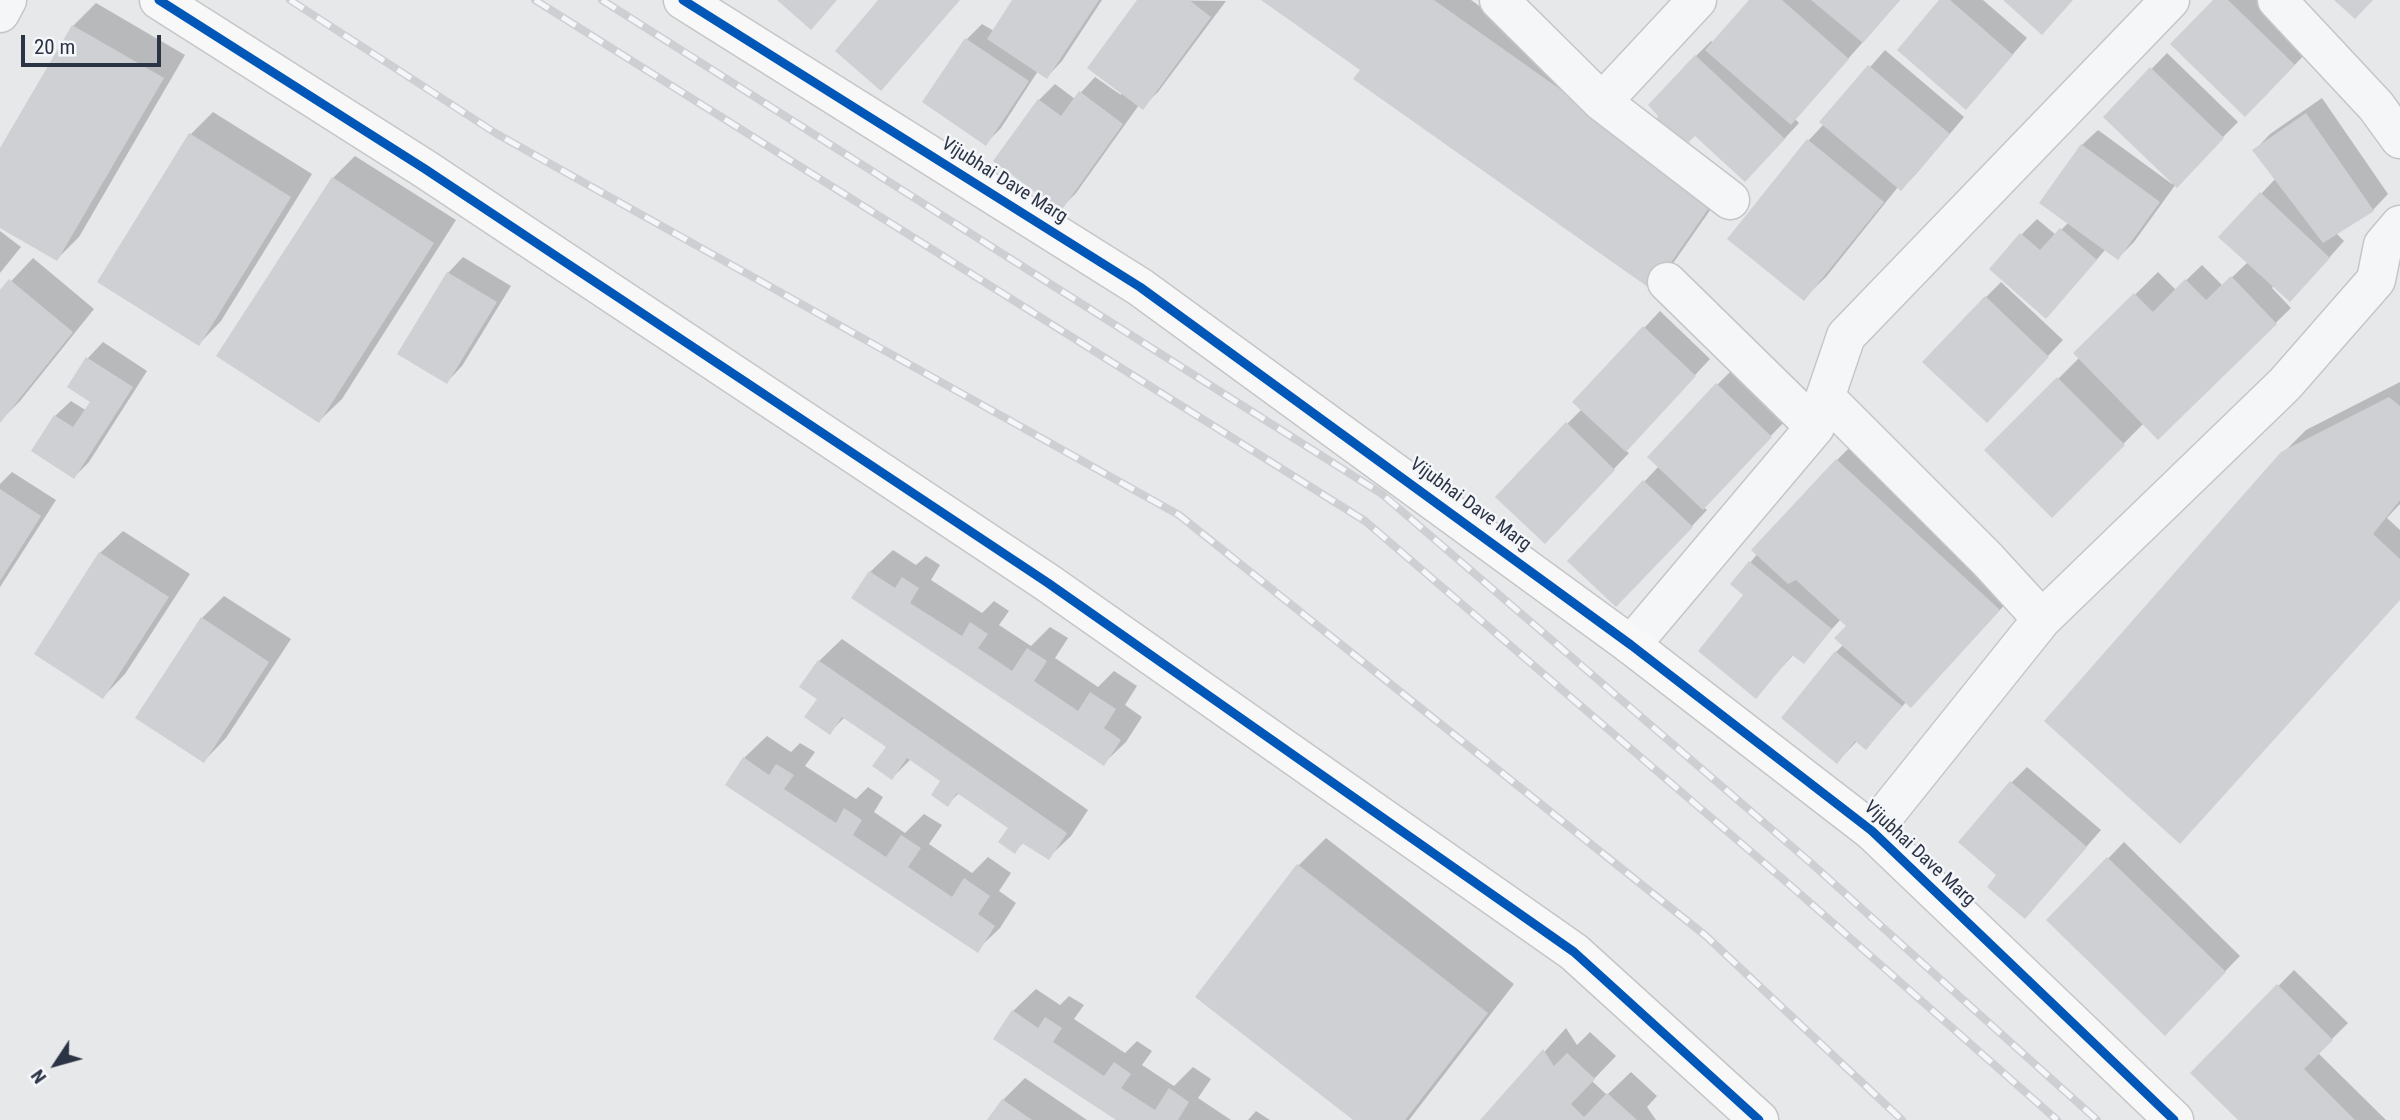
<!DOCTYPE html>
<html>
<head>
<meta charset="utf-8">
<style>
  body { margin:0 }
  #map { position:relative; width:2400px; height:1120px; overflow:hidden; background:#e6e8ea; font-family:"Roboto Condensed",sans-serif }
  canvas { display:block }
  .north { position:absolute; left:21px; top:1029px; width:70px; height:70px; -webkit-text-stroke:5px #f4f6f9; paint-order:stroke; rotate:234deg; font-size:19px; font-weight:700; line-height:28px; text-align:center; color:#2b3445 }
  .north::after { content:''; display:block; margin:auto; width:24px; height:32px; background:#2b3445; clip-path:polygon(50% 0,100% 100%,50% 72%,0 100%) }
  .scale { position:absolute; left:21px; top:35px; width:140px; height:32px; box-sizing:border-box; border:4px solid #2b3445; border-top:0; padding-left:9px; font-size:21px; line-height:24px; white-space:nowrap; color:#2b3445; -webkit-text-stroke:5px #f4f6f9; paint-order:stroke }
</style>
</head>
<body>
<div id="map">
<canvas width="2400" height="1120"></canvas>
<div class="north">N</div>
<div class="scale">20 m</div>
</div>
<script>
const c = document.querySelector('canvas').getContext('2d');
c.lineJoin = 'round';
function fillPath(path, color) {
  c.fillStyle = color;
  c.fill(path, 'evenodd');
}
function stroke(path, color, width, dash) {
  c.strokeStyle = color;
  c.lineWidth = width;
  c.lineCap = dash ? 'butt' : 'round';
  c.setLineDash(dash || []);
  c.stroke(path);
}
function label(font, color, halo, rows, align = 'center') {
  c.font = font + ' "Roboto Condensed",sans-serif';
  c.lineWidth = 5;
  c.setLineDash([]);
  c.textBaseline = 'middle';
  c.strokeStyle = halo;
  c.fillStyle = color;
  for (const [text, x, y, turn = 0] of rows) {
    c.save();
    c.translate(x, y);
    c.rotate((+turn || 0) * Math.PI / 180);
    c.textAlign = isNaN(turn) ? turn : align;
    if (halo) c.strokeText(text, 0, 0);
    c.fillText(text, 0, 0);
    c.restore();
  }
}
fillPath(new Path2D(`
  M 1014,0 L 1102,0 L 1062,61 L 1047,77 L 1038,71 L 1001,128 L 986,143 L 967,39 L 982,24 L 994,31 Z
  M 1139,0 L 1226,1 L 1158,92 L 1142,107 L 1139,105 L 1076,193 L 1061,208 L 995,160 L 1039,100 L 1055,84 L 1075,99 L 1095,77 L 1121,95 Z
  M 1264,0 L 1471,0 L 1654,130 L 1696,56 L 1711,41 L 1714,43 L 1752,0 L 1900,0 L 1795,119 L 1799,123 L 1760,165 L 1695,134 L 1681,148 L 1729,183 L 1667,272 L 1362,69 Z
  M 1941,0 L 1983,0 L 2027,38 L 1966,108 Z
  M 2215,0 L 2260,0 L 2310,49 L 2261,100 Z
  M 96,3 L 185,55 L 79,237 L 57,259 L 0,226 L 0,151 L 73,26 Z
  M 1885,50 L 1964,117 L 1916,174 L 1901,189 L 1898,187 L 1826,277 L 1803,299 L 1729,239 L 1809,140 L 1824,124 L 1822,122 Z
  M 2167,53 L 2238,122 L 2176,184 L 2134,242 L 2118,258 L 2106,249 L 2046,317 L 2022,234 L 2037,219 L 2056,235 L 2069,222 L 2082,145 L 2098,130 L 2172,184 L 2173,182 L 2105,117 Z
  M 2322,98 L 2388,194 L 2373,210 L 2336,233 L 2344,241 L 2305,285 L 2274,285 L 2272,288 L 2291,308 L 2158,438 L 2144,423 L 2052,516 L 1987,450 L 2080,357 L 2076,353 L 2158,272 L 2176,290 L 2202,265 L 2223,286 L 2248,262 L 2261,194 L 2276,178 L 2255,150 L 2270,134 Z
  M 213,112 L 312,174 L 221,321 L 199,344 L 191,134 Z
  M 355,156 L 456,220 L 342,399 L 319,421 L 333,178 Z
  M 0,231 L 21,247 L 0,273 Z
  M 463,257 L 511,286 L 462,366 L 447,382 L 448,273 Z
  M 33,258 L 94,309 L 20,401 L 0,421 L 0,293 Z
  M 2001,282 L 2063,340 L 2002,405 L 1986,297 Z
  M 1660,311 L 1710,359 L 1625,450 L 1629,453 L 1560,526 L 1567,424 L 1582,409 L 1575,402 Z
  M 103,342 L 147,371 L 89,462 L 74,477 L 55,416 L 71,401 L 87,411 L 93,401 L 69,386 L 88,358 Z
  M 1733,369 L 1786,420 L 1703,507 L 1707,510 L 1632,590 L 1570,561 L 1659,466 L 1717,385 Z
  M 2400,382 L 2400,504 L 2387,518 L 2400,530 L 2400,600 L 2282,454 L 2306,430 Z
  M 1859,438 L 2021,587 L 1933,683 L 1906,702 L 1866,748 L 1857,741 L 1837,762 L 1836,652 L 1844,644 L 1848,626 L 1841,619 L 1803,661 L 1794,654 L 1756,696 L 1746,595 L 1732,584 L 1837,460 Z
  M 12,472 L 56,500 L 0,587 L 0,484 Z
  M 123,531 L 190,574 L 125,674 L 103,697 L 100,553 Z
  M 893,550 L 916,565 L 926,556 L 940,565 L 931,580 L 982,613 L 994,601 L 1009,611 L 999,625 L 1031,646 L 1050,627 L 1068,638 L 1055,658 L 1098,687 L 1114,671 L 1137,686 L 1125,705 L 1142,717 L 1126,742 L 1103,764 L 870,572 Z
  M 224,596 L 291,639 L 226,738 L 204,761 L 202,618 Z
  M 842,639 L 1088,810 L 1071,836 L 1048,858 L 1024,842 L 1015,851 L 1010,827 L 960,792 L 947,805 L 943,781 L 911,759 L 892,778 L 888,746 L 845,717 L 830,732 L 819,699 L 819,661 Z
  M 767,736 L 791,752 L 800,743 L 815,752 L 805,766 L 856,799 L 868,787 L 883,797 L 874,812 L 905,833 L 924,814 L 942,825 L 929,844 L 972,873 L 988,857 L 1011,873 L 999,891 L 1016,903 L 1000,928 L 977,950 L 744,758 Z
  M 2027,767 L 2101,830 L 2025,917 L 1999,874 L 2011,783 Z
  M 1326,838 L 1514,984 L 1409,1120 L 1356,1120 L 1298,866 Z
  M 2124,842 L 2240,956 L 2165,1033 L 2049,920 Z
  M 2294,970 L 2348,1023 L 2318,1053 L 2386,1120 L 2239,1120 L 2193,1073 Z
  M 1036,989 L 1060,1005 L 1069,996 L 1084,1005 L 1074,1019 L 1125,1053 L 1137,1041 L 1152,1051 L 1142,1065 L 1174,1086 L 1193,1067 L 1211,1079 L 1198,1098 L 1231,1120 L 1119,1120 L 1013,1011 Z
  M 1566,1028 L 1577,1045 L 1590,1032 L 1616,1056 L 1592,1081 L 1607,1095 L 1631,1072 L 1657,1096 L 1647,1107 L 1656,1120 L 1483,1120 Z
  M 1025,1078 L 1087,1120 L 990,1120 L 1003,1100 Z
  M 1256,1111 L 1270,1120 L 1248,1120 Z`), '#0003');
fillPath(new Path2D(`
  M 777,0 L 837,0 L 811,30 Z
  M 878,0 L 960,0 L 881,91 L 835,51 Z
  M 1012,0 L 1099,0 L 1047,79 L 987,39 Z
  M 1137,0 L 1189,0 L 1211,17 L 1143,110 L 1087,68 Z
  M 1261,0 L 1434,0 L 1715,199 L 1652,290 L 1353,79 L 1360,70 Z
  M 1749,0 L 1782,0 L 1849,59 L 1791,125 L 1705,50 Z
  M 1811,0 L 1900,0 L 1863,43 Z
  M 1939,0 L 1950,0 L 2013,55 L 1966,110 L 1897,50 Z
  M 2003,0 L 2073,0 L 2042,35 Z
  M 2213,0 L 2228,0 L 2295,65 L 2245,117 L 2170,44 Z
  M 2334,0 L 2373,0 L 2355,19 Z
  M 72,25 L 164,78 L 57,261 L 0,228 L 0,148 Z
  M 965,38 L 1029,81 L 986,146 L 922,102 Z
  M 1695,55 L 1785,139 L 1745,182 L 1695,136 L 1679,152 L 1653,128 L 1658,116 L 1648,105 Z
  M 1868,65 L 1950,134 L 1901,191 L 1819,122 Z
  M 2150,67 L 2224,138 L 2177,188 L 2103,117 Z
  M 1079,91 L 1123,124 L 1061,211 L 993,161 L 1038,99 L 1061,116 Z
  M 2306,113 L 2374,211 L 2323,243 L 2252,150 Z
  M 189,133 L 291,197 L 199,346 L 97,282 Z
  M 1807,139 L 1884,202 L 1804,301 L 1727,239 Z
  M 2081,144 L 2160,202 L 2118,260 L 2039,203 Z
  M 332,177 L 434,243 L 319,423 L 216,356 Z
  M 2260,192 L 2330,258 L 2290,302 L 2218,237 Z
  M 2060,228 L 2097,260 L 2046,319 L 1989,269 L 2020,233 L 2040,250 Z
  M 447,272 L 497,302 L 447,384 L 397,354 Z
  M 2231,276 L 2277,324 L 2158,440 L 2073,353 L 2134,293 L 2153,312 L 2185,279 L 2206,300 Z
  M 9,279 L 73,332 L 0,423 L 0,290 Z
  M 1985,296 L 2049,357 L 1987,423 L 1922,362 Z
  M 1643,326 L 1696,376 L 1626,452 L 1572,402 Z
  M 86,357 L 133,387 L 74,479 L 31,451 L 54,415 L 73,427 L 90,402 L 67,387 Z
  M 2057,377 L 2125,445 L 2052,518 L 1984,450 Z
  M 1716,383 L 1772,437 L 1703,510 L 1647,457 Z
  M 2389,397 L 2400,406 L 2400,500 L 2373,534 L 2400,559 L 2400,600 L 2180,844 L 2044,721 L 2281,452 Z
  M 1566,422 L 1615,470 L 1545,544 L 1495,497 Z
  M 1836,459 L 2000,610 L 1911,708 L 1834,638 L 1846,626 L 1796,580 L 1788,584 L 1751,550 Z
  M 1643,480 L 1693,527 L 1616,607 L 1567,561 Z
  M 0,489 L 41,516 L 0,581 Z
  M 99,552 L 169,597 L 103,699 L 34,654 Z
  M 1749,561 L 1832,629 L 1804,664 L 1792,655 L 1756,699 L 1698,651 L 1743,595 L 1730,584 Z
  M 869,571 L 895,588 L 902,577 L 919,588 L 910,603 L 962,636 L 970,622 L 988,634 L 978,648 L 1012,671 L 1027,648 L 1047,661 L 1034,681 L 1078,711 L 1090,692 L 1116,709 L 1104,728 L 1121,740 L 1104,766 L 851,598 Z
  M 201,617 L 269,662 L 204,763 L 135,718 Z
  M 1835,651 L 1902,706 L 1866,750 L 1855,741 L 1837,764 L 1781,718 Z
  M 818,660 L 1067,833 L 1049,860 L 1022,843 L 1015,854 L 998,842 L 1008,828 L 957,793 L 948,807 L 931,795 L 940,781 L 907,758 L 892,780 L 872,766 L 886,747 L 842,717 L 830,735 L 804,717 L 817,699 L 799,687 Z
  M 743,757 L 769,775 L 776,764 L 794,775 L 784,789 L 836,823 L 844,808 L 862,820 L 853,835 L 886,857 L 901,835 L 921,848 L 908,867 L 952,897 L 964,878 L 990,896 L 978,914 L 995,926 L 978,953 L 725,785 Z
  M 2010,781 L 2087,847 L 2025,919 L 1987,887 L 1996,875 L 1958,842 Z
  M 2107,857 L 2226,972 L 2165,1036 L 2046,920 Z
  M 1297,864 L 1488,1013 L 1405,1120 L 1353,1120 L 1195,997 Z
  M 2277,984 L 2333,1040 L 2304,1069 L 2355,1120 L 2238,1120 L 2190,1073 Z
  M 1012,1010 L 1038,1028 L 1045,1017 L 1062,1028 L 1053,1042 L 1104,1076 L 1114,1062 L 1131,1074 L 1121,1088 L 1155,1110 L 1169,1088 L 1189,1102 L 1178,1120 L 1116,1120 L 993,1039 Z
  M 1543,1049 L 1554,1066 L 1567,1053 L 1595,1079 L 1571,1104 L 1584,1117 L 1607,1093 L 1637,1120 L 1480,1120 Z
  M 1002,1099 L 1032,1120 L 987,1120 Z`), '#ced0d3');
const street = new Path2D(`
  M 1499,0 L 1602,102 L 1697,0
  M 2277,0 L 2376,106 L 2400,139
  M 0,13 L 7,0
  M 1602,102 L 1730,200
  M 1667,282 L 1815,427
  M 1825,397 L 1987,559 L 2042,619
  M 1631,645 L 1815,427 L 1846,336 L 2170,0
  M 1872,831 L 2042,619 L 2285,384 L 2376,280 L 2383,245 L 2400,225`);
const secondary = new Path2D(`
  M 159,0 L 425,169 L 1048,583 L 1574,952 L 1759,1120
  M 683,0 L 1140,287 L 1631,645 L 1872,831 L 2174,1120`);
stroke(street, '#c4c6c8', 41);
stroke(secondary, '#c4c6c8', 41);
stroke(street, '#f5f6f7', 38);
stroke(secondary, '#f8f8f8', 38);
const rail = new Path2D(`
  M 290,0 L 497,134 L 1179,515 L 1706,936 L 1902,1120
  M 535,0 L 1365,521 L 1791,886 L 2057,1120
  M 602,0 L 1382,494 L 1811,863 L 2097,1120`);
stroke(rail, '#cecfd2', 8);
stroke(rail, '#f4f6f9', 5, [16]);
stroke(new Path2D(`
  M 159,0 L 425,169 L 1048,583 L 1574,952 L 1759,1120
  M 683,0 L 1140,287 L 1631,645 L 1872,831 L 2174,1120`), '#0057b8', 9);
label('19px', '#2b3445', '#f4f6f9', [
  ["Vijubhai Dave Marg",1004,181,32],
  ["Vijubhai Dave Marg",1470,505,36],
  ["Vijubhai Dave Marg",1919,854,43]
]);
</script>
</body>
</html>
